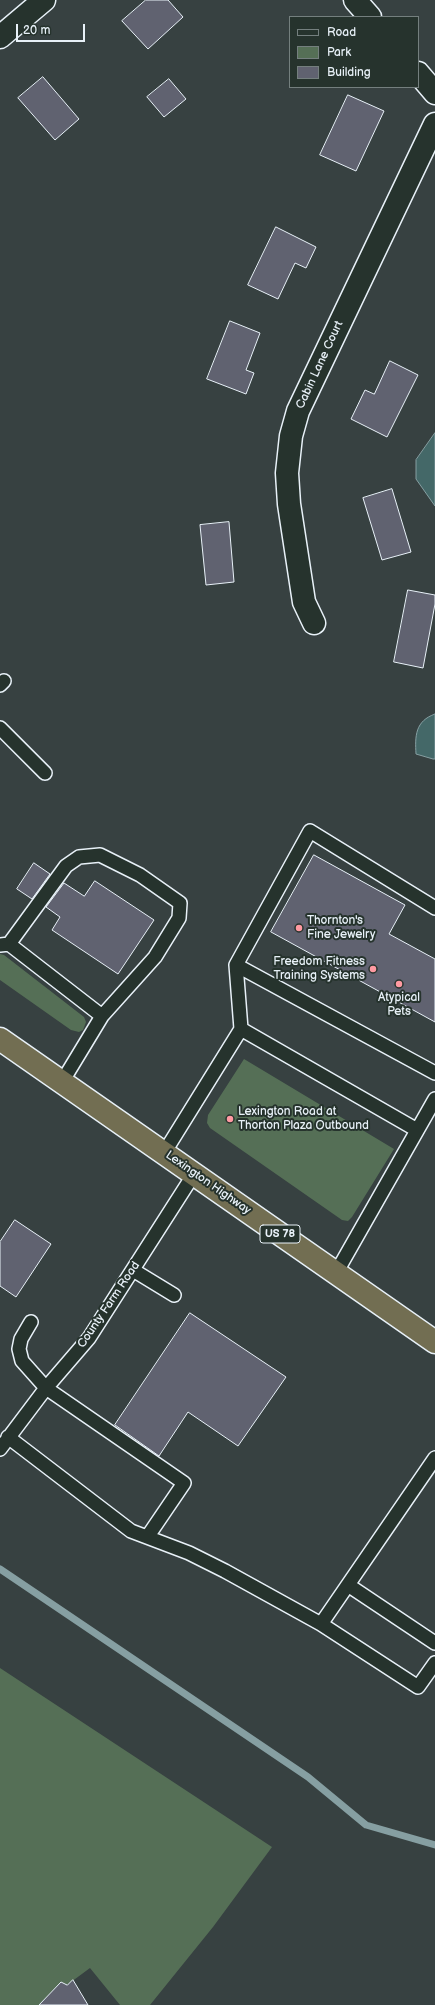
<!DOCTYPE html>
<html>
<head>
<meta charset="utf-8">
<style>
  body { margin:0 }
  #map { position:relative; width:435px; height:2005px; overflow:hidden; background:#374141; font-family:"Balsamiq Sans",sans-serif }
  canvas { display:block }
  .legend { position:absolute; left:289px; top:16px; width:130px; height:72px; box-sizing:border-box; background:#26332d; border:1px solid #747f7e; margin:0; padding:5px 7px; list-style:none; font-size:12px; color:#e8f1f8 }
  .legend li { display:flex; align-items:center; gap:8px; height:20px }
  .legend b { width:20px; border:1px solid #747f7e }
  .scale { position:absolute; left:16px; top:24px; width:69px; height:18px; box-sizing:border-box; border:2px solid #e8f1f8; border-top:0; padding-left:5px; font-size:12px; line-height:14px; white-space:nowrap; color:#e8f1f8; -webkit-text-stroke:3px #26332d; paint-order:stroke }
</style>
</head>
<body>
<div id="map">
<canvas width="435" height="2005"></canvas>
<ul class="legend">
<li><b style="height:5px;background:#26332d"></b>Road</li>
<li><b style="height:11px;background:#556f56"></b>Park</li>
<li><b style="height:11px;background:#606270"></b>Building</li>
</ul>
<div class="scale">20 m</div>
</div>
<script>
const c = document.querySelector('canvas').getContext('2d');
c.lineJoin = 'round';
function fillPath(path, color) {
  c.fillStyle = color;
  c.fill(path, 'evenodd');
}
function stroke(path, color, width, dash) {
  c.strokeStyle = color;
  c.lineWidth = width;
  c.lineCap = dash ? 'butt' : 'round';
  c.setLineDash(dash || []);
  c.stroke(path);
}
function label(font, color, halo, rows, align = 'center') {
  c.font = font + ' "Balsamiq Sans",sans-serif';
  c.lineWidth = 4;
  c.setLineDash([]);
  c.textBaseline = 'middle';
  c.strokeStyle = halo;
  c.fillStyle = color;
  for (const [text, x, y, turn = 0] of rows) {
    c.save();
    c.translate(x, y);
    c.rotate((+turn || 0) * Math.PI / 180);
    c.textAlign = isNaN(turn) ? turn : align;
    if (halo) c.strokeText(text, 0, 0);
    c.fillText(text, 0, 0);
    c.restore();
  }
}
fillPath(new Path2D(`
  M 0,954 L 4,955 L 84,1017 L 86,1022 L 83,1030 L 79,1032 L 71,1030 L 0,980 Z
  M 244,1059 L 394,1149 L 352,1217 L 348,1221 L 342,1220 L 210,1128 L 207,1123 L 208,1115 Z
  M 0,1668 L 272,1847 L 213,1927 L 150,2005 L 120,2005 L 90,1968 L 67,1985 L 61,1982 L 39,2005 L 0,2005 Z`), '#556f56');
const water = new Path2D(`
  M 435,433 L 435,506 L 416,479 L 416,460 Z
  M 435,714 L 435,759 L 433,759 L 416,754 C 415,736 415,721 435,714 Z`);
fillPath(water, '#446868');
stroke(water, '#869fa2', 1);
stroke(new Path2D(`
  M 0,1569 L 308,1777 L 366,1825 L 435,1845`), '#869fa2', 7);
const building = new Path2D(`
  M 146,0 L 168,0 L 183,17 L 148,49 L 122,21 Z
  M 43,77 L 79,119 L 55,140 L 18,98 Z
  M 169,79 L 186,99 L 164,117 L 147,97 Z
  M 348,95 L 384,111 L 356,171 L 320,155 Z
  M 276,227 L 316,247 L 306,268 L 295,263 L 278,299 L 248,285 Z
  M 230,321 L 260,333 L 246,370 L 254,373 L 246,394 L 207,379 Z
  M 390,361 L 418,375 L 387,437 L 351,419 L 365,390 L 374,394 Z
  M 392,489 L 411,552 L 382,560 L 363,498 Z
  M 229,522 L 234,582 L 206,585 L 200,525 Z
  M 408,590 L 435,595 L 435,604 L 423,668 L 394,662 Z
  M 314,855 L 405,905 L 389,934 L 435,959 L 435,1022 L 271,932 Z
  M 34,863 L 50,874 L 32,899 L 17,889 Z
  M 95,881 L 154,920 L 118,974 L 52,930 L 60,917 L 46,907 L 64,883 L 84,896 Z
  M 15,1220 L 51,1244 L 16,1297 L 0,1286 L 0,1242 Z
  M 190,1313 L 286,1377 L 238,1446 L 188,1412 L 159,1456 L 115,1425 Z
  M 73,1980 L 88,2005 L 39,2005 L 61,1982 L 67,1985 Z`);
fillPath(building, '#606270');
stroke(building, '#e8f1f8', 1);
const lane = new Path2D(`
  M 0,685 L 4,681
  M 0,728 L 45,773
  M 9,944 L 66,866 L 79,857 L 100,855 L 140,875 L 180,903 L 179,918 L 155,957 L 102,1016 L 62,1082
  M 0,945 L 9,944 L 102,1016
  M 236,965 L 435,1073
  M 241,1029 L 417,1130
  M 164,1153 L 241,1029 L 236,965 L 310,831 L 435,908
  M 133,1270 L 174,1295
  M 336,1273 L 435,1099
  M 31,1322 L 21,1339 L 19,1349 L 22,1361 L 46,1388 L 184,1483 L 148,1536
  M 8,1437 L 131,1531 L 189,1553 L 225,1571 L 321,1624 L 418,1687 L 435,1663
  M 0,1449 L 46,1388 L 89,1338 L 194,1174
  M 348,1585 L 435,1643
  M 321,1624 L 435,1458`);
const street = new Path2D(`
  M 355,0 L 370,17
  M 0,37 L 44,0
  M 418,73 L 435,93
  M 314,623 L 304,602 L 289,504 L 287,473 L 291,436 L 298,411 L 435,124`);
const highway = new Path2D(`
  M 0,1039 L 435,1342`);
stroke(lane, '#e8f1f8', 16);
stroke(street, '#e8f1f8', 25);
stroke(highway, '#e8f1f8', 25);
stroke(lane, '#26332d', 13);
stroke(street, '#26332d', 22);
stroke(highway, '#726e52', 22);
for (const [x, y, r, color] of [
  [299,928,4,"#ff9aa2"],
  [373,969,4,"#ff9aa2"],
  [399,984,4,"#ff9aa2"],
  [230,1119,4,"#ff9aa2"]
]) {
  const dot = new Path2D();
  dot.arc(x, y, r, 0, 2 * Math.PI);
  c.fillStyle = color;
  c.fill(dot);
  stroke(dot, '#26332d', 1.5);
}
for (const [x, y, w] of [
  [280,1234,40]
]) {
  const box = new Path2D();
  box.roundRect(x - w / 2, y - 9, w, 18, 3);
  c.fillStyle = '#26332d';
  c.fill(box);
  stroke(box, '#e8f1f8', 1);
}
label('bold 11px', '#e8f1f8', null, [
  ["US 78",280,1234]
]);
label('12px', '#e8f1f8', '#26332d', [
  ["Cabin Lane Court",320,365,-65],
  ["Lexington Highway",208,1183,35],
  ["County Farm Road",109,1305,-56]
]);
label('12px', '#e8f1f8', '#26332d', [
  ["Thornton's",307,921],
  ["Fine Jewelry",307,935],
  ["Freedom Fitness",365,962,"right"],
  ["Training Systems",365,976,"right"],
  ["Atypical",399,998,"center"],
  ["Pets",399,1012,"center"],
  ["Lexington Road at",238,1112],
  ["Thorton Plaza Outbound",238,1126]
], 'left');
</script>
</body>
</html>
